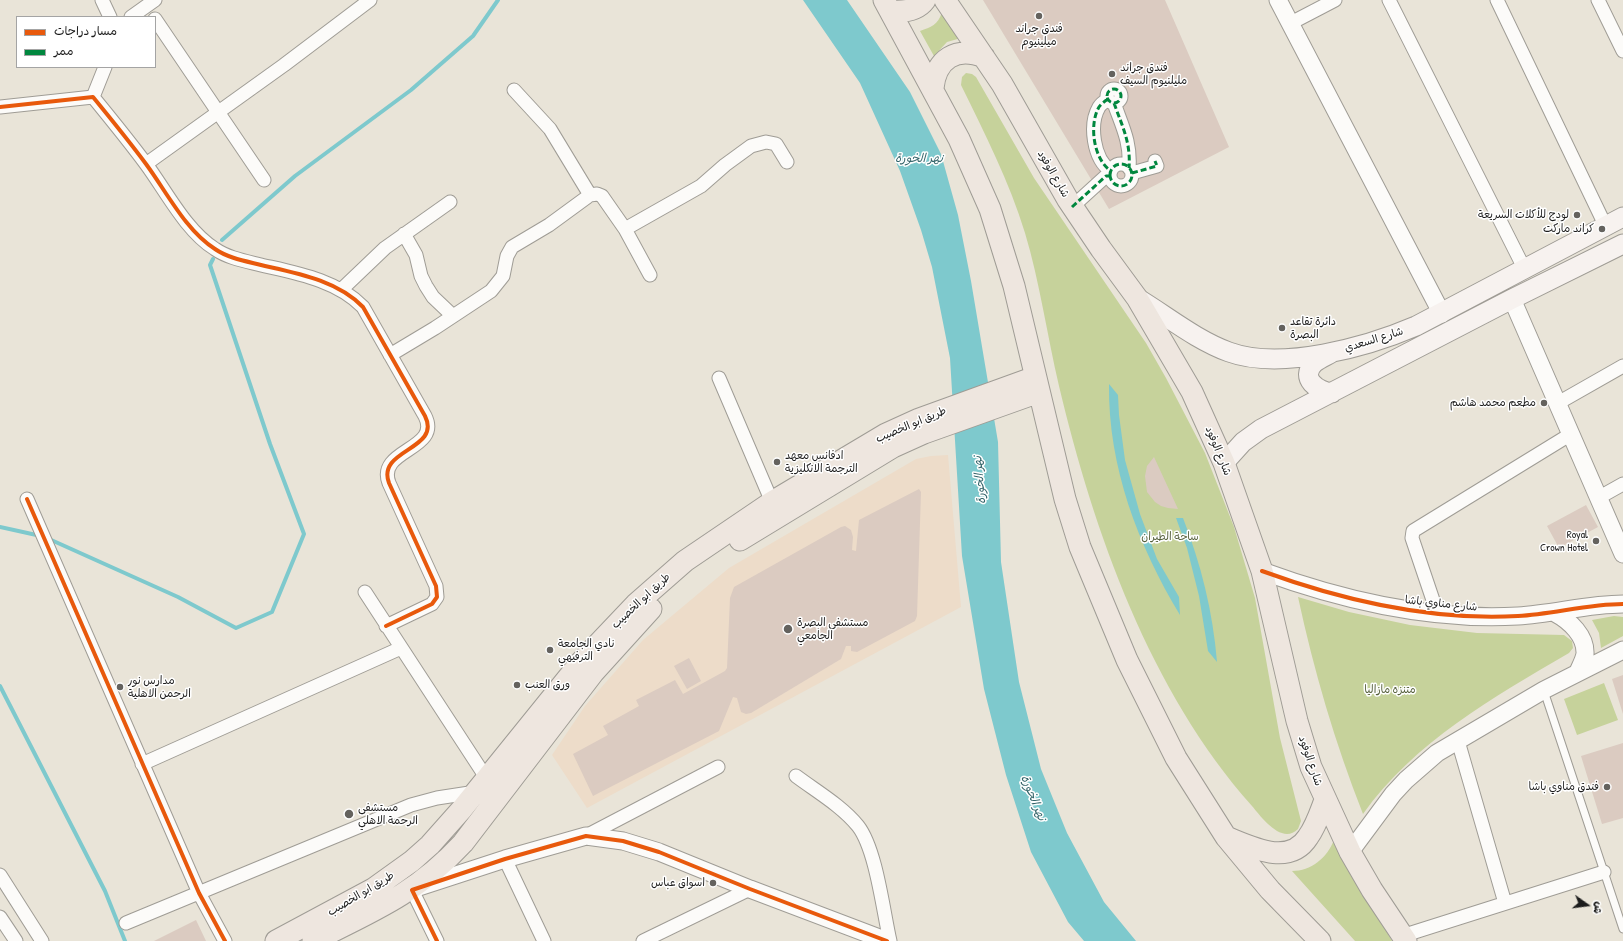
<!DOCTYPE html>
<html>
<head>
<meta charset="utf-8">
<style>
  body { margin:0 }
  #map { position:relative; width:1623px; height:941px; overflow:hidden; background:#e9e4d8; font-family:"Patrick Hand","Playpen Sans Arabic",sans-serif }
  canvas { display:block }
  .legend { position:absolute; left:16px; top:16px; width:140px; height:52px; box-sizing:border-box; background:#fff; border:1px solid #a4a4a4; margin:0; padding:5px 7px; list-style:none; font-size:12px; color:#1c1c1c }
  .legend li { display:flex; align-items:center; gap:8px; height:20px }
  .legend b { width:20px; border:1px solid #a4a4a4 }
  .north { position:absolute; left:1567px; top:885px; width:40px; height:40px; -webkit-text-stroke:3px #fff; paint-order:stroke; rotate:104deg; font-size:11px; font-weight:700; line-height:16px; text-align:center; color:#1c1c1c }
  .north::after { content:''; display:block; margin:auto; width:14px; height:18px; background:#1c1c1c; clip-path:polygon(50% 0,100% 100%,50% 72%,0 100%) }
</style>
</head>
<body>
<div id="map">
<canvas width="1623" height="941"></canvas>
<ul class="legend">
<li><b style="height:5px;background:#e8590c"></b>مسار دراجات</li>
<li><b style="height:5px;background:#00873e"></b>ممر</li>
</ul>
<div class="north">ش</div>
</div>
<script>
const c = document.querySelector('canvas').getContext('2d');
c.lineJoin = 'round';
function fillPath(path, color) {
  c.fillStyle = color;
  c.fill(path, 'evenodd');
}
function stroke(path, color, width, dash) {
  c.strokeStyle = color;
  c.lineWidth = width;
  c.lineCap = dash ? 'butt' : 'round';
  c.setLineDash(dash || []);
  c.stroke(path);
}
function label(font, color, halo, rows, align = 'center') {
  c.font = font + ' "Patrick Hand","Playpen Sans Arabic",sans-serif';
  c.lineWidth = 3;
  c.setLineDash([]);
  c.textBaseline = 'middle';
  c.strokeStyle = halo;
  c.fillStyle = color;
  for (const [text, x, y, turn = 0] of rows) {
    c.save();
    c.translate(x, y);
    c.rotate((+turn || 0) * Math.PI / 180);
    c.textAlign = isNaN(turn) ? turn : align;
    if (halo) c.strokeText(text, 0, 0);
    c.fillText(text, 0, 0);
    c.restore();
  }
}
fillPath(new Path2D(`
  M 948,455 L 961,607 L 587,808 L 552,755 L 585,706 L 643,640 L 729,568 L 916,459 L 931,456 Z`), '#eddcc9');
fillPath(new Path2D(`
  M 942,12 L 961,38 L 947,42 L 934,56 L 920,31 C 931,27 938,25 942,12 Z
  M 966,73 L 972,74 L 976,77 L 1034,178 L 1146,343 L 1166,378 L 1205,453 L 1234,527 L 1255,598 L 1280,738 L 1301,821 L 1298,829 C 1282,845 1262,818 1252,806 C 1150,691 1094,533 1059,386 C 1047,335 1040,283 1025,233 C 1009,181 985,134 961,85 L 962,77 Z
  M 1298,597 L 1349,612 L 1410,625 L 1477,633 L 1564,635 L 1572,641 L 1573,648 L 1569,653 C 1494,697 1414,742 1363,814 C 1335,743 1314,671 1298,597 Z
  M 1614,616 L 1623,617 L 1623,636 L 1601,648 L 1599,633 L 1592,620 Z
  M 1604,683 L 1618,720 L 1577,735 L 1564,699 Z
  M 1334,840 L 1392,941 L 1355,941 L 1292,871 C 1311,871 1327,858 1334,840 Z`), '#c6d29b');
fillPath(new Path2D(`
  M 803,0 L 847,0 L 910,92 L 941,154 L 958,215 L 971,281 L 998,442 L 1001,562 L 1019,682 L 1041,769 L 1067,833 L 1104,902 L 1136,941 L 1084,941 L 1068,922 L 1031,852 L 1006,775 L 984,689 L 962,556 L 950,358 L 932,267 L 921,230 L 900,171 L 860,83 Z
  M 1109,384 L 1118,395 L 1119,415 L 1125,460 L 1140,514 L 1157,559 L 1179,597 L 1180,615 C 1138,545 1108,467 1109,384 Z
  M 1176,518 L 1183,518 C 1201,564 1213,612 1217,662 L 1208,651 L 1199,596 L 1187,548 Z`), '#7ec9cd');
stroke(new Path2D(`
  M 222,240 L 295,176 L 411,90 L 473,36 L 498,0
  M 0,527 L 41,536
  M 49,539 L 178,597 L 236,628 L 272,612 L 304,534 L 270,444 L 210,265 L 213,259
  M 0,686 L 105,891 L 125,941`), '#7ec9cd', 4);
fillPath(new Path2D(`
  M 983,0 L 1165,0 L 1229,147 L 1109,209 Z
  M 1154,457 L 1178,509 L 1168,508 L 1161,506 L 1155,502 L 1147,492 L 1145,476 L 1147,466 Z
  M 919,489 L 921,492 L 917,616 L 915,621 L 857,652 L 851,651 L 851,646 L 846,646 L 841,659 L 751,713 L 746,714 L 741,712 L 737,698 L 733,697 L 719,731 L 593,796 L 573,754 L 608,735 L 603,726 L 639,706 L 636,700 L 675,680 L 683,694 L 725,671 L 727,668 L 730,598 L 734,587 L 841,527 L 845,526 L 851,530 L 853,537 L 852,550 L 856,551 L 859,520 Z
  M 1586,505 L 1598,527 L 1559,548 L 1547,526 Z
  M 689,658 L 701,681 L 687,689 L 674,666 Z
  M 1623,675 L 1623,714 L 1612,679 Z
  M 1623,743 L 1623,818 L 1602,824 L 1581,756 Z
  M 196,920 L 206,941 L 154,941 Z`), '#dbcbc1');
const service = new Path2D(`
  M 1544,691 L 1623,929`);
const minor = new Path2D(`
  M 102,0 L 110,17
  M 1389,0 L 1525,270
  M 1497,0 L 1606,227
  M 1598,0 L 1623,51
  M 131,17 L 155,0
  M 155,19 L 264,180
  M 1289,24 L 1335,0
  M1107 96a7 7 0 1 1 14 0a7 7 0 1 1-14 0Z
  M 514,90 L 550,129 L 590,195
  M 93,97 L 105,67
  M 1108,99 C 1105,101 1101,104 1099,107 C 1089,124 1093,159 1111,171
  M 1114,103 C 1122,126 1131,142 1129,168
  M 0,107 L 93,97 C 111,119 129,141 146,164 C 166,191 186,231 215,249 C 228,258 245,261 261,265 C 296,273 337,280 363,307 L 425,416 C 442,450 376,449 389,483 L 436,586 L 437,597 L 432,604 L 386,626
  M 146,164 L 284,65 L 370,0
  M1110 175a11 11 0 1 1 22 0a11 11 0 1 1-22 0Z
  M 1132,173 L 1157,166 L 1155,161
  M 1072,207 L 1106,176 L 1110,176
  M 625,229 L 701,186 L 725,165 L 751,146 L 766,142 L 776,144 L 787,162
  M 404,234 L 416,255 L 421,276 L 426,286 L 433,297 L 453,316
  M 341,290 L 385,248 L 450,202
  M 390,355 L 435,328 L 491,291 L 503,276 L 507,256 L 512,247 L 549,225 L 590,195 L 597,194 L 602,196 L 625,229 L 650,275
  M 719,378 L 772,502
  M 1558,403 L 1623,366
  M 1598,498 L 1623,484
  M 27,499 L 199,893 L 225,941
  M 365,592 L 487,779
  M 1438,615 L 1412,538 L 1413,531 L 1571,434
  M 1458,741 L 1505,903
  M 142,764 L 401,648
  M 796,776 C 816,791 842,806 858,826 C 876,849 883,910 890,941
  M 586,836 L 718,767
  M 505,859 L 544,941
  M 0,875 L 42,941
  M 412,890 L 437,941
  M 0,917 L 16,941
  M 126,923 L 411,805 L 437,798 L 476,792
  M 1402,936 L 1604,872
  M 643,941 L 750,889`);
const tertiary = new Path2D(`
  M 1278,0 L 1442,314
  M 1512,299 L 1623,554
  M 1262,571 C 1344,601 1430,621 1518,616 C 1553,614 1588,604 1623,604
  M 1555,613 C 1570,621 1586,636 1585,654 C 1584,660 1580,667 1578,672
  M 1350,852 L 1393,794 L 1406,780 L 1437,753 L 1544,690 L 1623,650
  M 416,888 L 505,859 L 586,836 L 623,841 L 659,852 L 750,889 L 887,941`);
const secondary = new Path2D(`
  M 1137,298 C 1167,316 1196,340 1229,352 C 1281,371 1367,347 1416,326 L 1623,217
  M 1331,353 C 1326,356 1319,359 1314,363 C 1299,379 1318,391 1332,393
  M 1224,463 L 1243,442 L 1261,429 L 1512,299 L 1623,244`);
const primary = new Path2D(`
  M 884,0 L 959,139 L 990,209 L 1014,286 L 1065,499 L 1080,547 L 1127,660 L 1176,758 L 1226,837 L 1270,890 L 1320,941
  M 945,0 L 1002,84 L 1068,200 L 1101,249 L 1137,298 L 1192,392 L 1224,463 L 1262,571 L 1297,721 L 1311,767 L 1350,852 L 1372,890 L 1406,941
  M 891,11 C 903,12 917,11 925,0
  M 933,88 C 936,59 956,46 984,57
  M 740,540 L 893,447 L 924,433 L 1039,392
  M 1226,837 C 1251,847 1289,867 1308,837 C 1316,826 1320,813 1325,800
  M 276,941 L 373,889 L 412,861 L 430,845 L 462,809 L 580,663 L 636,604 L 685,561 L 772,502 L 886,434 L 919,419 L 1035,377
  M 313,941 C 373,911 416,894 463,843 L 593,673 L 651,609`);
stroke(service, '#9f9c95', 9);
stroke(minor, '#9f9c95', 15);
stroke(tertiary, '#9f9c95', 19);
stroke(secondary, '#9f9c95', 21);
stroke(primary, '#9f9c95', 23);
stroke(service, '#fcfbf9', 7);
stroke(minor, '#fcfbf9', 13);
stroke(tertiary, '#fcfbf9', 17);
stroke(secondary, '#f7f2ef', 19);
stroke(primary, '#eee6df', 21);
stroke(new Path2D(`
  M1107 96a7 7 0 1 1 14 0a7 7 0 1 1-14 0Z
  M 1108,99 C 1105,101 1101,104 1099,107 C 1089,124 1093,159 1111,171
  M 1114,103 C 1122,126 1131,142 1129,168
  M1110 175a11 11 0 1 1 22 0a11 11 0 1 1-22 0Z
  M 1132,173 L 1157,166 L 1155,161
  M 1072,207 L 1106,176 L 1110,176`), '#00873e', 3, [6, 3]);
stroke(new Path2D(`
  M 0,107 L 93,97 C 111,119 129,141 146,164 C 166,191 186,231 215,249 C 228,258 245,261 261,265 C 296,273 337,280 363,307 L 425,416 C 442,450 376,449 389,483 L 436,586 L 437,597 L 432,604 L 386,626
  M 27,499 L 199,893 L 225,941
  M 1262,571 C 1344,601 1430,621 1518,616 C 1553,614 1588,604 1623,604
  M 437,941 L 412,890 L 505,859 L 586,836 L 623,841 L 659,852 L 750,889 L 887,941`), '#e8590c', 4);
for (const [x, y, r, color] of [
  [1039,16,4,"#64625e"],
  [1112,74,4,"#64625e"],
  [1577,215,4,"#64625e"],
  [1602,229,4,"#64625e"],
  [1282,328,4,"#64625e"],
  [1544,403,4,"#64625e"],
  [777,462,4,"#64625e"],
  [1596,541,4,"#64625e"],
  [788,629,5,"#64625e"],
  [550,650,4,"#64625e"],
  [517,685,4,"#64625e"],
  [120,687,4,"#64625e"],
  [1607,787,4,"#64625e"],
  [349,814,5,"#64625e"],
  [713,883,4,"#64625e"]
]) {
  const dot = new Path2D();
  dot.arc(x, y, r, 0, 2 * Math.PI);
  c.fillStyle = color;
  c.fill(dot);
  stroke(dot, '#fff', 1.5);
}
label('11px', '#1c1c1c', '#fff', [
  ["فندق جراند",1039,29,"center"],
  ["ميلينيوم",1039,42,"center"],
  ["فندق جراند",1120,68],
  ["مليلنيوم السيف",1120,81],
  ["لودج للأكلات السريعة",1569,215,"right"],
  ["كراند ماركت",1594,229,"right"],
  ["دائرة تقاعد",1290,322],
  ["البصرة",1290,335],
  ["مطعم محمد هاشم",1536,403,"right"],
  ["ادفانس معهد",785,456],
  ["الترجمة الانكليزية",785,469],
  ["Royal",1588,535,"right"],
  ["Crown Hotel",1588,548,"right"],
  ["مستشفى البصرة",797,623],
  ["الجامعي",797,636],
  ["نادي الجامعة",558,644],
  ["الترفيهي",558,657],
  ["مدارس نور",128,681],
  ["الرحمن الاهلية",128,694],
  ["ورق العنب",525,685],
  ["فندق مناوي باشا",1599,787,"right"],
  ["مستشفى",358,808],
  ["الرحمة الاهلي",358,821],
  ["اسواق عباس",705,883,"right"]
], 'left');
label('11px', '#1c1c1c', '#fff', [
  ["شارع الوفود",1053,174,60],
  ["شارع السعدي",1374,340,-17],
  ["طريق ابو الخصيب",911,425,-23],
  ["شارع الوفود",1218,451,68],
  ["طريق ابو الخصيب",641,601,-43],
  ["شارع مناوي باشا",1441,604,6],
  ["شارع الوفود",1310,761,71],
  ["طريق ابو الخصيب",361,894,-31]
]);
label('11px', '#555f3b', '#fff', [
  ["ساحة الطيران",1170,537],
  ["متنزه مازاليا",1390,690]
]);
label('italic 12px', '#336469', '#fff', [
  ["نهر الخورة",919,159],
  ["نهر الخورة",980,480,-95],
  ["نهر الخورة",1033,798,68]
]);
</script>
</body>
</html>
